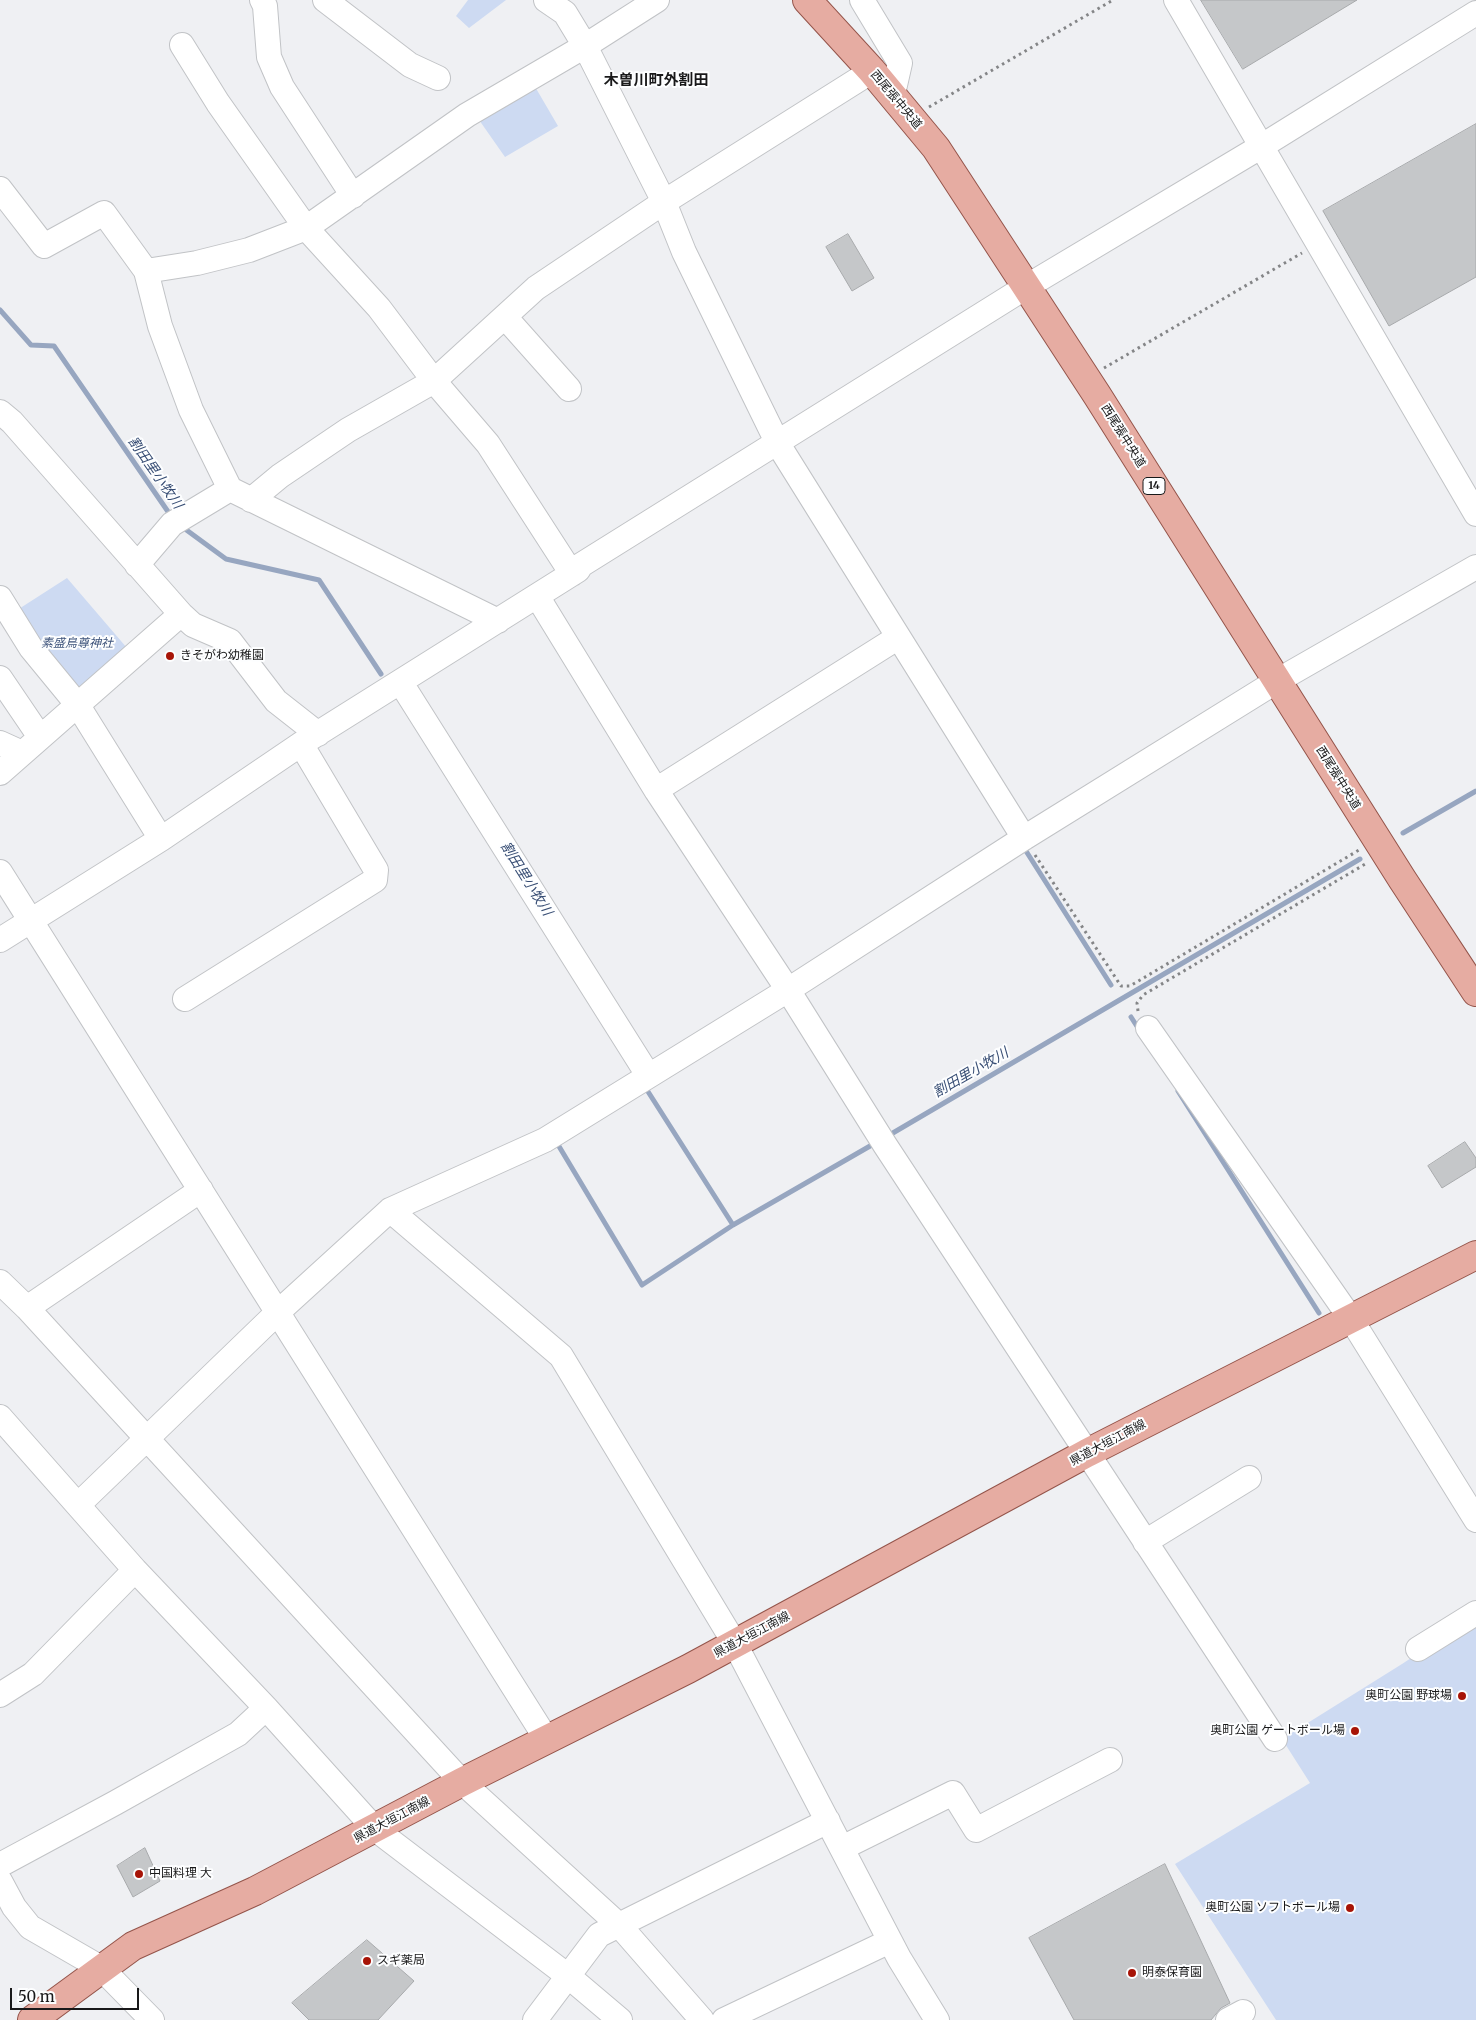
<!DOCTYPE html>
<html>
<head>
<meta charset="utf-8">
<style>
  body { margin:0 }
  #map { position:relative; width:1476px; height:2020px; overflow:hidden; background:#eff0f3; font-family:Merriweather,serif }
  canvas { display:block }
  .scale { position:absolute; left:10px; top:1988px; width:129px; height:22px; box-sizing:border-box; border:2px solid #19191a; border-top:0; padding-left:6px; font-size:15px; line-height:18px; white-space:nowrap; color:#19191a; -webkit-text-stroke:4px #fdfeff; paint-order:stroke }
</style>
</head>
<body>
<div id="map">
<canvas width="1476" height="2020"></canvas>
<div class="scale">50 m</div>
</div>
<script>
const c = document.querySelector('canvas').getContext('2d');
c.lineJoin = 'round';
function fillPath(path, color) {
  c.fillStyle = color;
  c.fill(path, 'evenodd');
}
function stroke(path, color, width, dash) {
  c.strokeStyle = color;
  c.lineWidth = width;
  c.lineCap = dash ? 'butt' : 'round';
  c.setLineDash(dash || []);
  c.stroke(path);
}
function label(font, color, halo, rows, align = 'center') {
  c.font = font + ' Merriweather,"Noto Sans JP",serif';
  c.lineWidth = 4;
  c.setLineDash([]);
  c.textBaseline = 'middle';
  c.strokeStyle = halo;
  c.fillStyle = color;
  for (const [text, x, y, turn = 0] of rows) {
    c.save();
    c.translate(x, y);
    c.rotate((+turn || 0) * Math.PI / 180);
    c.textAlign = isNaN(turn) ? turn : align;
    if (halo) c.strokeText(text, 0, 0);
    c.fillText(text, 0, 0);
    c.restore();
  }
}
fillPath(new Path2D(`
  M 468,0 L 506,0 L 469,28 L 456,16 Z
  M 534,85 L 558,126 L 505,157 L 477,117 Z
  M 67,578 L 133,655 L 77,704 L 11,614 Z
  M 1476,1615 L 1476,2020 L 1276,2020 L 1175,1864 L 1310,1783 L 1282,1739 L 1402,1664 Z`), '#cddaf2');
stroke(new Path2D(`
  M 0,310 L 31,345 L 54,346 L 171,516
  M 181,526 L 226,559 L 319,580 L 381,674
  M 1403,833 L 1476,791
  M 1026,851 L 1111,985
  M 1131,1017 L 1140,1031
  M 647,1090 L 733,1225 L 877,1142
  M 1178,1091 L 1319,1313
  M 886,1137 L 1360,859
  M 557,1143 L 642,1285 L 733,1225`), '#97a6c0', 5);
const building = new Path2D(`
  M 1201,0 L 1357,0 L 1243,69 Z
  M 1476,124 L 1476,277 L 1389,326 L 1323,211 Z
  M 848,234 L 874,278 L 852,291 L 826,247 Z
  M 1465,1142 L 1476,1158 L 1476,1167 L 1442,1188 L 1428,1166 Z
  M 145,1848 L 160,1881 L 133,1897 L 117,1866 Z
  M 1165,1864 L 1230,2003 L 1221,2008 L 1211,2020 L 1074,2020 L 1029,1938 Z
  M 367,1940 L 414,1981 L 378,2020 L 309,2020 L 292,2003 Z`);
fillPath(building, '#c5c7c9');
stroke(building, '#a8aaac', 1);
const minor = new Path2D(`
  M 262,0 L 265,6 L 269,57 L 282,87 L 353,196
  M 325,0 L 410,65 L 438,78
  M 546,0 L 565,13 L 585,46 L 664,202 L 684,252 L 778,444 L 1024,838
  M 862,0 L 900,63 L 893,94
  M 1176,0 L 1476,514
  M 182,45 L 218,103 L 306,228 L 379,308 L 434,381 L 488,444 L 572,574
  M 0,189 L 44,246 L 104,213 L 146,271 L 160,326 L 191,410 L 230,489 L 498,621
  M 146,271 L 197,263 L 249,250 L 306,228 L 467,115 L 585,46 L 657,0
  M 505,317 L 569,389
  M 0,412 L 12,422 L 181,614 L 193,625 L 230,641 L 276,701 L 318,734
  M 251,500 L 280,476 L 348,430 L 434,381 L 536,288 L 664,202 L 872,71
  M 137,565 L 172,524 L 230,489
  M 537,596 L 656,790 L 788,990 L 885,1145 L 1275,1739
  M 0,598 L 31,648 L 77,704 L 161,839
  M 0,678 L 40,737
  M 401,683 L 648,1075
  M 0,743 L 22,753
  M 0,773 L 181,614
  M 656,790 L 897,638
  M 0,872 L 547,1740
  M 0,940 L 161,839 L 301,744 L 578,570 L 581,565 L 1026,287 L 1262,146 L 1476,13
  M 185,999 L 375,880 L 376,870 L 301,744
  M 1148,1028 L 1351,1319 L 1476,1520
  M 390,1210 L 561,1356 L 735,1644 L 899,1958 L 937,2020
  M 0,1282 L 27,1308 L 462,1782 L 620,1926 L 702,2020
  M 27,1308 L 201,1190
  M 0,1417 L 135,1570 L 266,1708 L 375,1829 L 568,1976 L 620,2020
  M 79,1504 L 277,1313 L 390,1210 L 545,1140 L 788,990 L 1024,838 L 1277,681 L 1476,567
  M 1145,1542 L 1249,1478
  M 1418,1649 L 1476,1613
  M 0,1695 L 33,1674 L 135,1570
  M 842,1848 L 953,1793 L 976,1830 L 1110,1760
  M 0,1865 L 115,1803 L 238,1734 L 266,1708
  M 0,1881 L 14,1907 L 30,1927 L 101,1968 L 152,2020
  M 535,2020 L 599,1935 L 828,1821
  M 724,2020 L 890,1941
  M 1228,2020 L 1243,2012`);
const major = new Path2D(`
  M 807,0 L 872,71 L 936,148 L 1097,395 L 1402,879 L 1476,992
  M 32,2020 L 133,1946 L 255,1891 L 462,1782 L 688,1669 L 1087,1453 L 1476,1255`);
stroke(minor, '#c1c3c6', 26);
stroke(major, '#94544a', 30);
stroke(new Path2D(`
  M 929,107 L 1113,0
  M 1104,368 L 1302,253
  M 1035,855 L 1121,986 L 1130,986 L 1359,850
  M 1138,1011 L 1137,1003 L 1143,995 L 1367,863`), '#848587', 3, [2.5, 4]);
stroke(minor, '#fff', 24);
stroke(major, '#e6aca2', 28);
for (const [x, y, r, color] of [
  [170,656,5,"#a71407"],
  [1462,1696,5,"#a71407"],
  [1355,1731,5,"#a71407"],
  [139,1874,5,"#a71407"],
  [1350,1908,5,"#a71407"],
  [367,1961,5,"#a71407"],
  [1132,1973,5,"#a71407"]
]) {
  const dot = new Path2D();
  dot.arc(x, y, r, 0, 2 * Math.PI);
  c.fillStyle = color;
  c.fill(dot);
  stroke(dot, '#fdfeff', 2);
}
for (const [x, y, w] of [
  [1154,486,22]
]) {
  const box = new Path2D();
  box.roundRect(x - w / 2, y - 8.5, w, 17, 4);
  c.fillStyle = '#fdfeff';
  c.fill(box);
  stroke(box, '#19191a', 1);
}
label('bold 11px', '#19191a', null, [
  ["14",1154,486]
]);
label('12px', '#19191a', '#fdfeff', [
  ["西尾張中央道",896,100,50],
  ["西尾張中央道",1123,436,58],
  ["西尾張中央道",1338,778,58],
  ["県道大垣江南線",1108,1443,-28],
  ["県道大垣江南線",752,1635,-28],
  ["県道大垣江南線",392,1820,-28]
]);
label('italic 12px', '#3d537b', '#fdfeff', [
  ["素盛鳥尊神社",77,644]
]);
label('12px', '#19191a', '#fdfeff', [
  ["きそがわ幼稚園",180,656],
  ["奥町公園 野球場",1452,1696,"right"],
  ["奥町公園 ゲートボール場",1345,1731,"right"],
  ["中国料理 大",149,1874],
  ["奥町公園 ソフトボール場",1340,1908,"right"],
  ["スギ薬局",377,1961],
  ["明泰保育園",1142,1973]
], 'left');
label('italic 14px', '#364c73', '#fdfeff', [
  ["割田里小牧川",155,473,55],
  ["割田里小牧川",526,879,58],
  ["割田里小牧川",971,1073,-30]
]);
label('bold 15px', '#19191a', '#fdfeff', [
  ["木曽川町外割田",656,81]
]);
</script>
</body>
</html>
